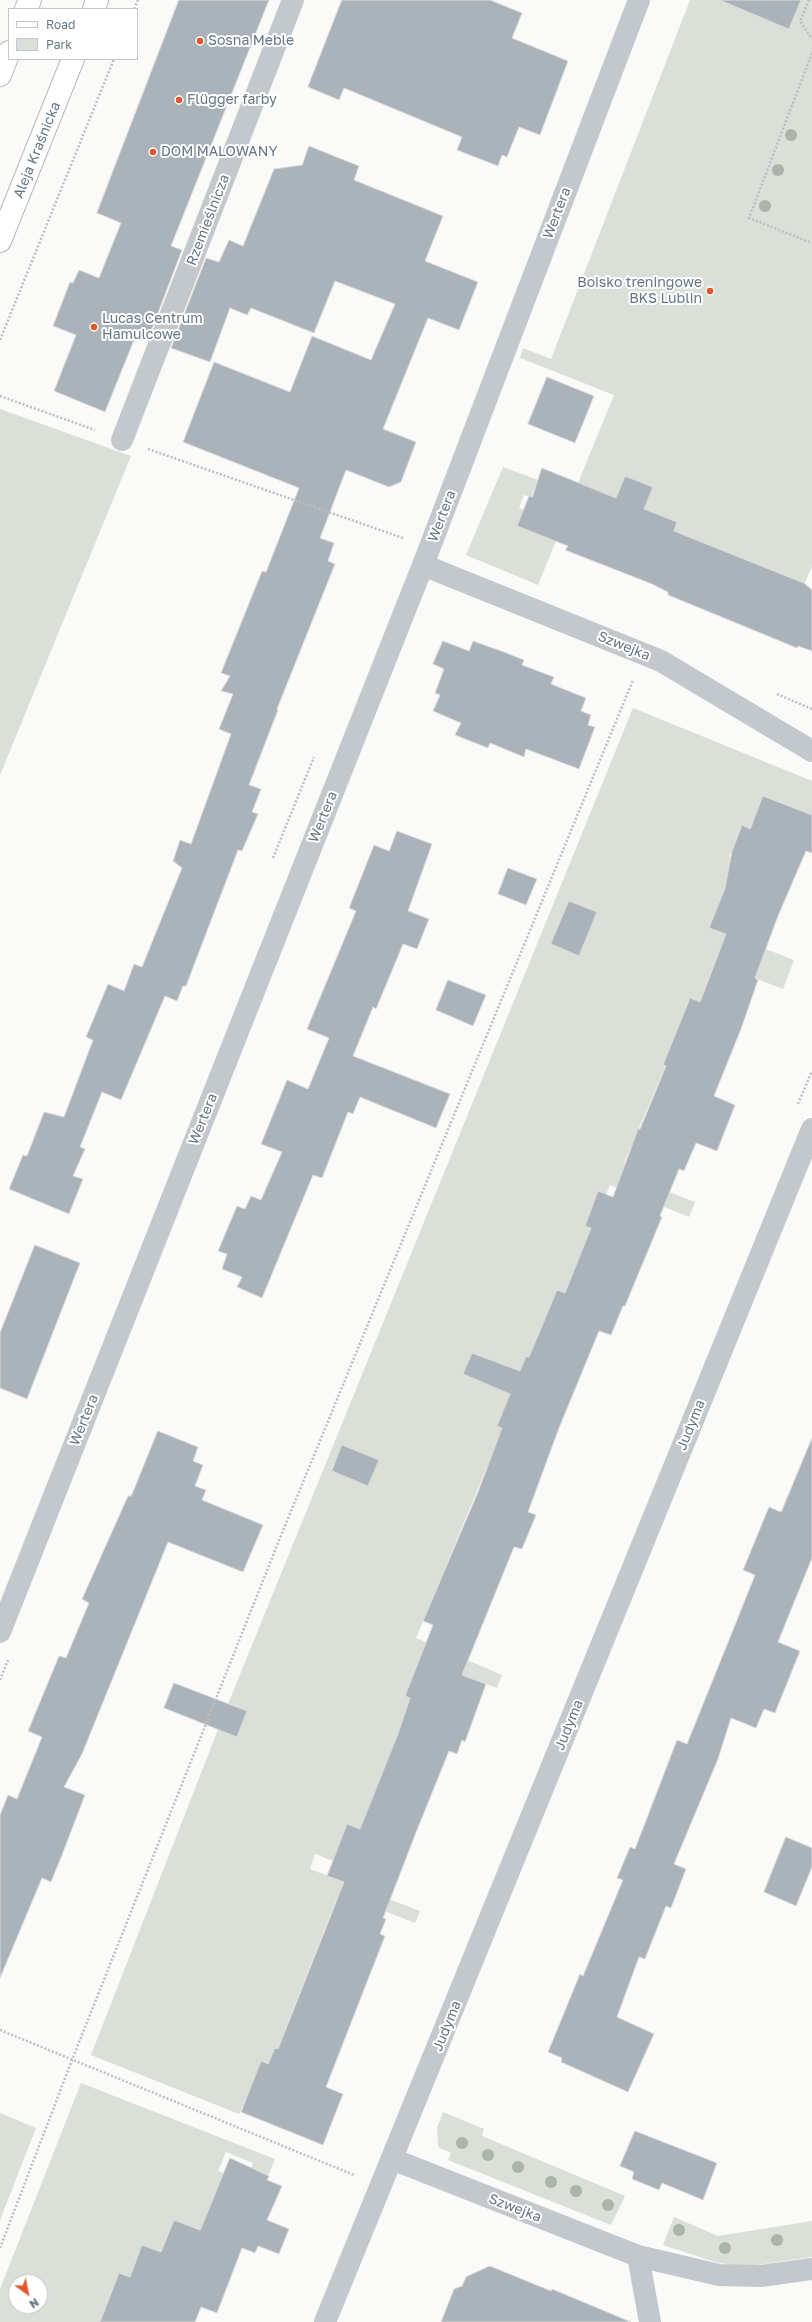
<!DOCTYPE html>
<html>
<head>
<meta charset="utf-8">
<style>
  body { margin:0 }
  #map { position:relative; width:812px; height:2322px; overflow:hidden; background:#fafaf8; font-family:"Golos Text",sans-serif }
  canvas { display:block }
  .legend { position:absolute; left:8px; top:8px; width:130px; height:52px; box-sizing:border-box; background:#fff; border:1px solid #c1c8cd; margin:0; padding:5px 7px; list-style:none; font-size:12px; color:#657683 }
  .legend li { display:flex; align-items:center; gap:8px; height:20px }
  .legend b { width:20px; border:1px solid #c1c8cd }
  .north { position:absolute; left:8px; top:2274px; width:40px; height:40px; box-sizing:border-box; background:#fff; border:1px solid #c1c8cd; border-radius:50%; rotate:147deg; font-size:11px; font-weight:700; line-height:16px; text-align:center; color:#657683 }
  .north::after { content:''; display:block; margin:auto; width:14px; height:18px; background:#e4572e; clip-path:polygon(50% 0,100% 100%,50% 72%,0 100%) }
</style>
</head>
<body>
<div id="map">
<canvas width="812" height="2322"></canvas>
<ul class="legend">
<li><b style="height:5px;background:#fff"></b>Road</li>
<li><b style="height:11px;background:#dadfd7"></b>Park</li>
</ul>
<div class="north">N</div>
</div>
<script>
const c = document.querySelector('canvas').getContext('2d');
c.lineJoin = 'round';
function fillPath(path, color) {
  c.fillStyle = color;
  c.fill(path, 'evenodd');
}
function stroke(path, color, width, dash) {
  c.strokeStyle = color;
  c.lineWidth = width;
  c.lineCap = dash ? 'butt' : 'round';
  c.setLineDash(dash || []);
  c.stroke(path);
}
function label(font, color, halo, rows, align = 'center') {
  c.font = font + ' "Golos Text",sans-serif';
  c.lineWidth = 4;
  c.setLineDash([]);
  c.textBaseline = 'middle';
  c.strokeStyle = halo;
  c.fillStyle = color;
  for (const [text, x, y, turn = 0] of rows) {
    c.save();
    c.translate(x, y);
    c.rotate((+turn || 0) * Math.PI / 180);
    c.textAlign = isNaN(turn) ? turn : align;
    if (halo) c.strokeText(text, 0, 0);
    c.fillText(text, 0, 0);
    c.restore();
  }
}
fillPath(new Path2D(`
  M 690,0 L 812,0 L 812,566 L 805,583 L 674,531 L 677,522 L 644,509 L 653,487 L 625,476 L 616,498 L 578,483 L 614,395 L 520,358 L 523,348 L 551,359 Z
  M 0,409 L 131,456 L 0,775 Z
  M 503,467 L 538,480 L 531,497 L 524,495 L 519,508 L 524,510 L 518,526 L 556,541 L 538,585 L 466,555 Z
  M 633,708 L 812,781 L 812,815 L 763,796 L 750,829 L 741,826 L 729,857 L 736,860 L 709,927 L 794,960 L 783,989 L 734,970 L 711,972 L 700,1002 L 690,998 L 663,1065 L 665,1067 L 624,1163 L 642,1170 L 638,1180 L 695,1202 L 689,1217 L 610,1185 L 606,1194 L 598,1191 L 585,1225 L 592,1228 L 565,1293 L 557,1290 L 530,1358 L 526,1356 L 498,1426 L 503,1428 L 416,1638 L 502,1675 L 497,1688 L 420,1659 L 405,1696 L 412,1698 L 360,1829 L 333,1861 L 315,1854 L 310,1869 L 420,1911 L 415,1923 L 359,1901 L 356,1908 L 336,1900 L 284,2032 L 287,2033 L 280,2050 L 249,2092 L 239,2114 L 91,2055 L 226,1709 Z
  M 81,2083 L 275,2159 L 268,2176 L 251,2169 L 253,2163 L 226,2152 L 218,2171 L 224,2173 L 213,2199 L 206,2232 L 174,2220 L 161,2252 L 142,2245 L 130,2277 L 119,2273 L 110,2322 L 0,2322 L 0,2289 ZM 16,2282 L 40,2282 L 40,2306 L 16,2306 Z
  M 443,2112 L 484,2129 L 482,2136 L 625,2196 L 611,2225 L 448,2160 L 451,2153 L 438,2147 L 437,2128 Z
  M 0,2113 L 36,2128 L 0,2220 Z
  M 674,2217 L 718,2236 L 812,2221 L 812,2257 L 750,2266 L 732,2265 L 715,2262 L 663,2245 Z`), '#dadfd7');
const building = new Path2D(`
  M 179,0 L 269,0 L 171,246 L 182,250 L 148,339 L 136,335 L 105,412 L 54,391 L 76,335 L 53,326 L 70,282 L 73,283 L 79,270 L 99,278 L 121,223 L 97,213 Z
  M 342,0 L 490,0 L 522,13 L 512,38 L 568,61 L 540,135 L 519,127 L 507,157 L 502,155 L 498,166 L 457,150 L 462,137 L 344,88 L 339,100 L 308,87 Z
  M 720,0 L 801,0 L 789,29 Z
  M 309,146 L 359,166 L 354,180 L 443,216 L 425,261 L 478,282 L 459,330 L 428,318 L 383,429 L 416,442 L 401,482 L 389,487 L 346,470 L 320,538 L 334,543 L 328,561 L 335,564 L 277,709 L 278,710 L 249,785 L 261,789 L 252,812 L 258,814 L 242,851 L 238,850 L 186,986 L 183,986 L 177,1001 L 165,996 L 121,1100 L 102,1092 L 80,1147 L 85,1149 L 73,1176 L 83,1179 L 69,1214 L 9,1189 L 23,1155 L 27,1156 L 44,1112 L 64,1117 L 93,1040 L 86,1037 L 108,984 L 124,991 L 134,964 L 142,967 L 182,868 L 173,861 L 180,840 L 191,844 L 231,734 L 219,729 L 233,694 L 221,691 L 230,676 L 221,673 L 262,571 L 266,572 L 299,488 L 183,442 L 214,362 L 290,392 L 312,336 L 371,360 L 395,304 L 335,281 L 314,333 L 251,308 L 247,315 L 230,308 L 210,362 L 171,348 L 206,258 L 219,262 L 229,240 L 243,246 L 274,169 L 302,165 Z
  M 547,377 L 594,396 L 575,443 L 528,424 Z
  M 542,468 L 616,498 L 625,476 L 653,487 L 644,509 L 677,522 L 674,531 L 804,583 L 812,590 L 812,651 L 798,646 L 797,648 L 668,595 L 668,592 L 652,584 L 565,550 L 568,546 L 517,526 L 529,496 L 532,497 Z
  M 443,641 L 469,651 L 473,641 L 504,652 L 524,660 L 522,665 L 554,677 L 551,684 L 586,698 L 581,711 L 591,715 L 588,725 L 595,727 L 579,769 L 526,749 L 524,757 L 490,743 L 488,748 L 455,735 L 461,723 L 433,711 L 440,695 L 435,693 L 444,669 L 433,664 Z
  M 763,796 L 812,815 L 812,853 L 806,851 L 778,916 L 755,978 L 758,980 L 741,1029 L 714,1096 L 735,1105 L 717,1151 L 696,1143 L 684,1171 L 679,1169 L 660,1216 L 662,1217 L 625,1306 L 623,1306 L 611,1335 L 599,1331 L 559,1428 L 528,1512 L 536,1515 L 522,1549 L 514,1547 L 462,1675 L 486,1684 L 465,1742 L 462,1740 L 457,1754 L 449,1751 L 415,1835 L 383,1918 L 386,1919 L 380,1934 L 385,1936 L 326,2087 L 343,2094 L 323,2145 L 241,2112 L 261,2061 L 268,2064 L 275,2048 L 278,2049 L 344,1882 L 327,1876 L 347,1824 L 360,1829 L 399,1731 L 410,1698 L 405,1696 L 433,1625 L 423,1621 L 478,1492 L 502,1428 L 497,1426 L 510,1394 L 463,1374 L 472,1353 L 520,1371 L 526,1356 L 529,1357 L 557,1290 L 565,1293 L 591,1228 L 585,1226 L 598,1191 L 613,1197 L 638,1129 L 640,1129 L 666,1066 L 663,1065 L 690,998 L 700,1002 L 726,934 L 709,928 L 725,888 L 732,851 L 742,825 L 750,829 Z
  M 397,831 L 432,844 L 408,911 L 429,919 L 417,949 L 403,944 L 376,1009 L 373,1007 L 353,1056 L 450,1094 L 436,1128 L 360,1097 L 353,1114 L 348,1112 L 322,1178 L 313,1175 L 262,1298 L 237,1287 L 242,1277 L 222,1269 L 227,1254 L 218,1251 L 237,1206 L 245,1209 L 251,1196 L 261,1200 L 282,1152 L 261,1144 L 287,1080 L 308,1089 L 329,1038 L 307,1029 L 356,911 L 349,908 L 374,845 L 389,851 Z
  M 508,868 L 537,879 L 526,905 L 498,894 Z
  M 569,901 L 597,912 L 579,956 L 551,944 Z
  M 448,980 L 486,995 L 473,1026 L 436,1010 Z
  M 35,1245 L 80,1263 L 27,1399 L 0,1388 L 0,1333 Z
  M 158,1431 L 198,1447 L 193,1461 L 203,1465 L 195,1486 L 206,1490 L 202,1500 L 263,1525 L 243,1572 L 168,1542 L 82,1754 L 64,1787 L 85,1795 L 62,1855 L 51,1882 L 42,1878 L 0,1978 L 0,1815 L 8,1795 L 17,1799 L 42,1737 L 28,1731 L 59,1656 L 66,1658 L 89,1603 L 82,1599 L 128,1496 L 131,1496 Z
  M 812,1438 L 812,1558 L 778,1642 L 800,1651 L 775,1713 L 764,1709 L 756,1728 L 731,1718 L 718,1759 L 674,1864 L 686,1869 L 671,1908 L 666,1906 L 645,1959 L 639,1957 L 617,2017 L 654,2034 L 628,2092 L 561,2062 L 562,2058 L 548,2052 L 580,1974 L 583,1976 L 623,1880 L 617,1878 L 630,1847 L 635,1849 L 677,1740 L 687,1744 L 735,1625 L 755,1575 L 743,1570 L 769,1507 L 781,1512 Z
  M 342,1445 L 379,1460 L 368,1486 L 332,1471 Z
  M 174,1683 L 247,1711 L 237,1737 L 164,1708 Z
  M 786,1837 L 812,1848 L 812,1867 L 796,1906 L 764,1892 Z
  M 635,2131 L 717,2163 L 703,2200 L 662,2183 L 659,2190 L 632,2179 L 634,2172 L 620,2166 Z
  M 230,2158 L 269,2176 L 267,2180 L 282,2186 L 267,2220 L 289,2229 L 279,2254 L 258,2246 L 255,2253 L 242,2248 L 217,2313 L 201,2307 L 195,2322 L 100,2322 L 119,2273 L 130,2277 L 142,2245 L 161,2252 L 174,2220 L 200,2230 Z
  M 490,2266 L 551,2291 L 552,2289 L 631,2322 L 441,2322 L 454,2289 L 462,2286 L 466,2277 Z`);
fillPath(building, '#aab3b9');
stroke(building, '#dcdcda', 1);
const secondary = new Path2D(`
  M 26,9 L 30,0
  M 94,9 L 97,0
  M 0,75 L 9,52
  M 0,241 L 73,59`);
stroke(secondary, '#b3babf', 24);
stroke(new Path2D(`
  M 809,0 L 800,21 L 812,39
  M 134,9 L 138,0
  M 812,53 L 749,218 L 812,243
  M 0,340 L 114,59
  M 0,396 L 95,430
  M 148,449 L 403,538
  M 777,694 L 812,709
  M 273,858 L 314,757
  M 798,1104 L 812,1071
  M 0,1680 L 8,1660
  M 0,2030 L 354,2175
  M 0,2248 L 72,2060 L 280,1538 L 633,680`), '#bbbfc2', 2.5, [2, 2]);
stroke(new Path2D(`
  M 122,440 L 293,0
  M 423,565 L 661,661 L 812,751
  M 0,1632 L 423,565 L 639,0
  M 392,2159 L 638,2256 L 719,2275 L 761,2276 L 812,2269
  M 638,2256 L 650,2322
  M 325,2322 L 812,1129`), '#c3c8cc', 22);
stroke(secondary, '#fff', 22);
c.fillStyle = '#aab4a7';
for (const [x, y] of [
  [791,135],
  [778,170],
  [765,206],
  [462,2143],
  [488,2155],
  [518,2167],
  [551,2182],
  [576,2191],
  [608,2205],
  [679,2230],
  [777,2240],
  [725,2248]
]) {
  c.beginPath();
  c.arc(x, y, 6, 0, 2 * Math.PI);
  c.fill();
}
for (const [x, y, r, color] of [
  [200,41,4,"#e4572e"],
  [179,100,4,"#e4572e"],
  [153,152,4,"#e4572e"],
  [710,291,4,"#e4572e"],
  [94,327,4,"#e4572e"]
]) {
  const dot = new Path2D();
  dot.arc(x, y, r, 0, 2 * Math.PI);
  c.fillStyle = color;
  c.fill(dot);
  stroke(dot, '#fff', 1.5);
}
label('14px', '#657683', '#fff', [
  ["Sosna Meble",208,41],
  ["Flügger farby",187,100],
  ["DOM MALOWANY",161,152],
  ["Boisko treningowe",702,283,"right"],
  ["BKS Lublin",702,299,"right"],
  ["Lucas Centrum",102,319],
  ["Hamulcowe",102,335]
], 'left');
label('14px', '#657683', '#fff', [
  ["Aleja Kraśnicka",37,150,-68],
  ["Wertera",557,213,-69],
  ["Rzemieślnicza",208,220,-69],
  ["Wertera",442,516,-69],
  ["Szwejka",624,646,22],
  ["Wertera",323,817,-68],
  ["Wertera",203,1119,-68],
  ["Wertera",84,1420,-68],
  ["Judyma",691,1425,-68],
  ["Judyma",569,1725,-68],
  ["Judyma",447,2026,-68],
  ["Szwejka",515,2208,21]
]);
</script>
</body>
</html>
